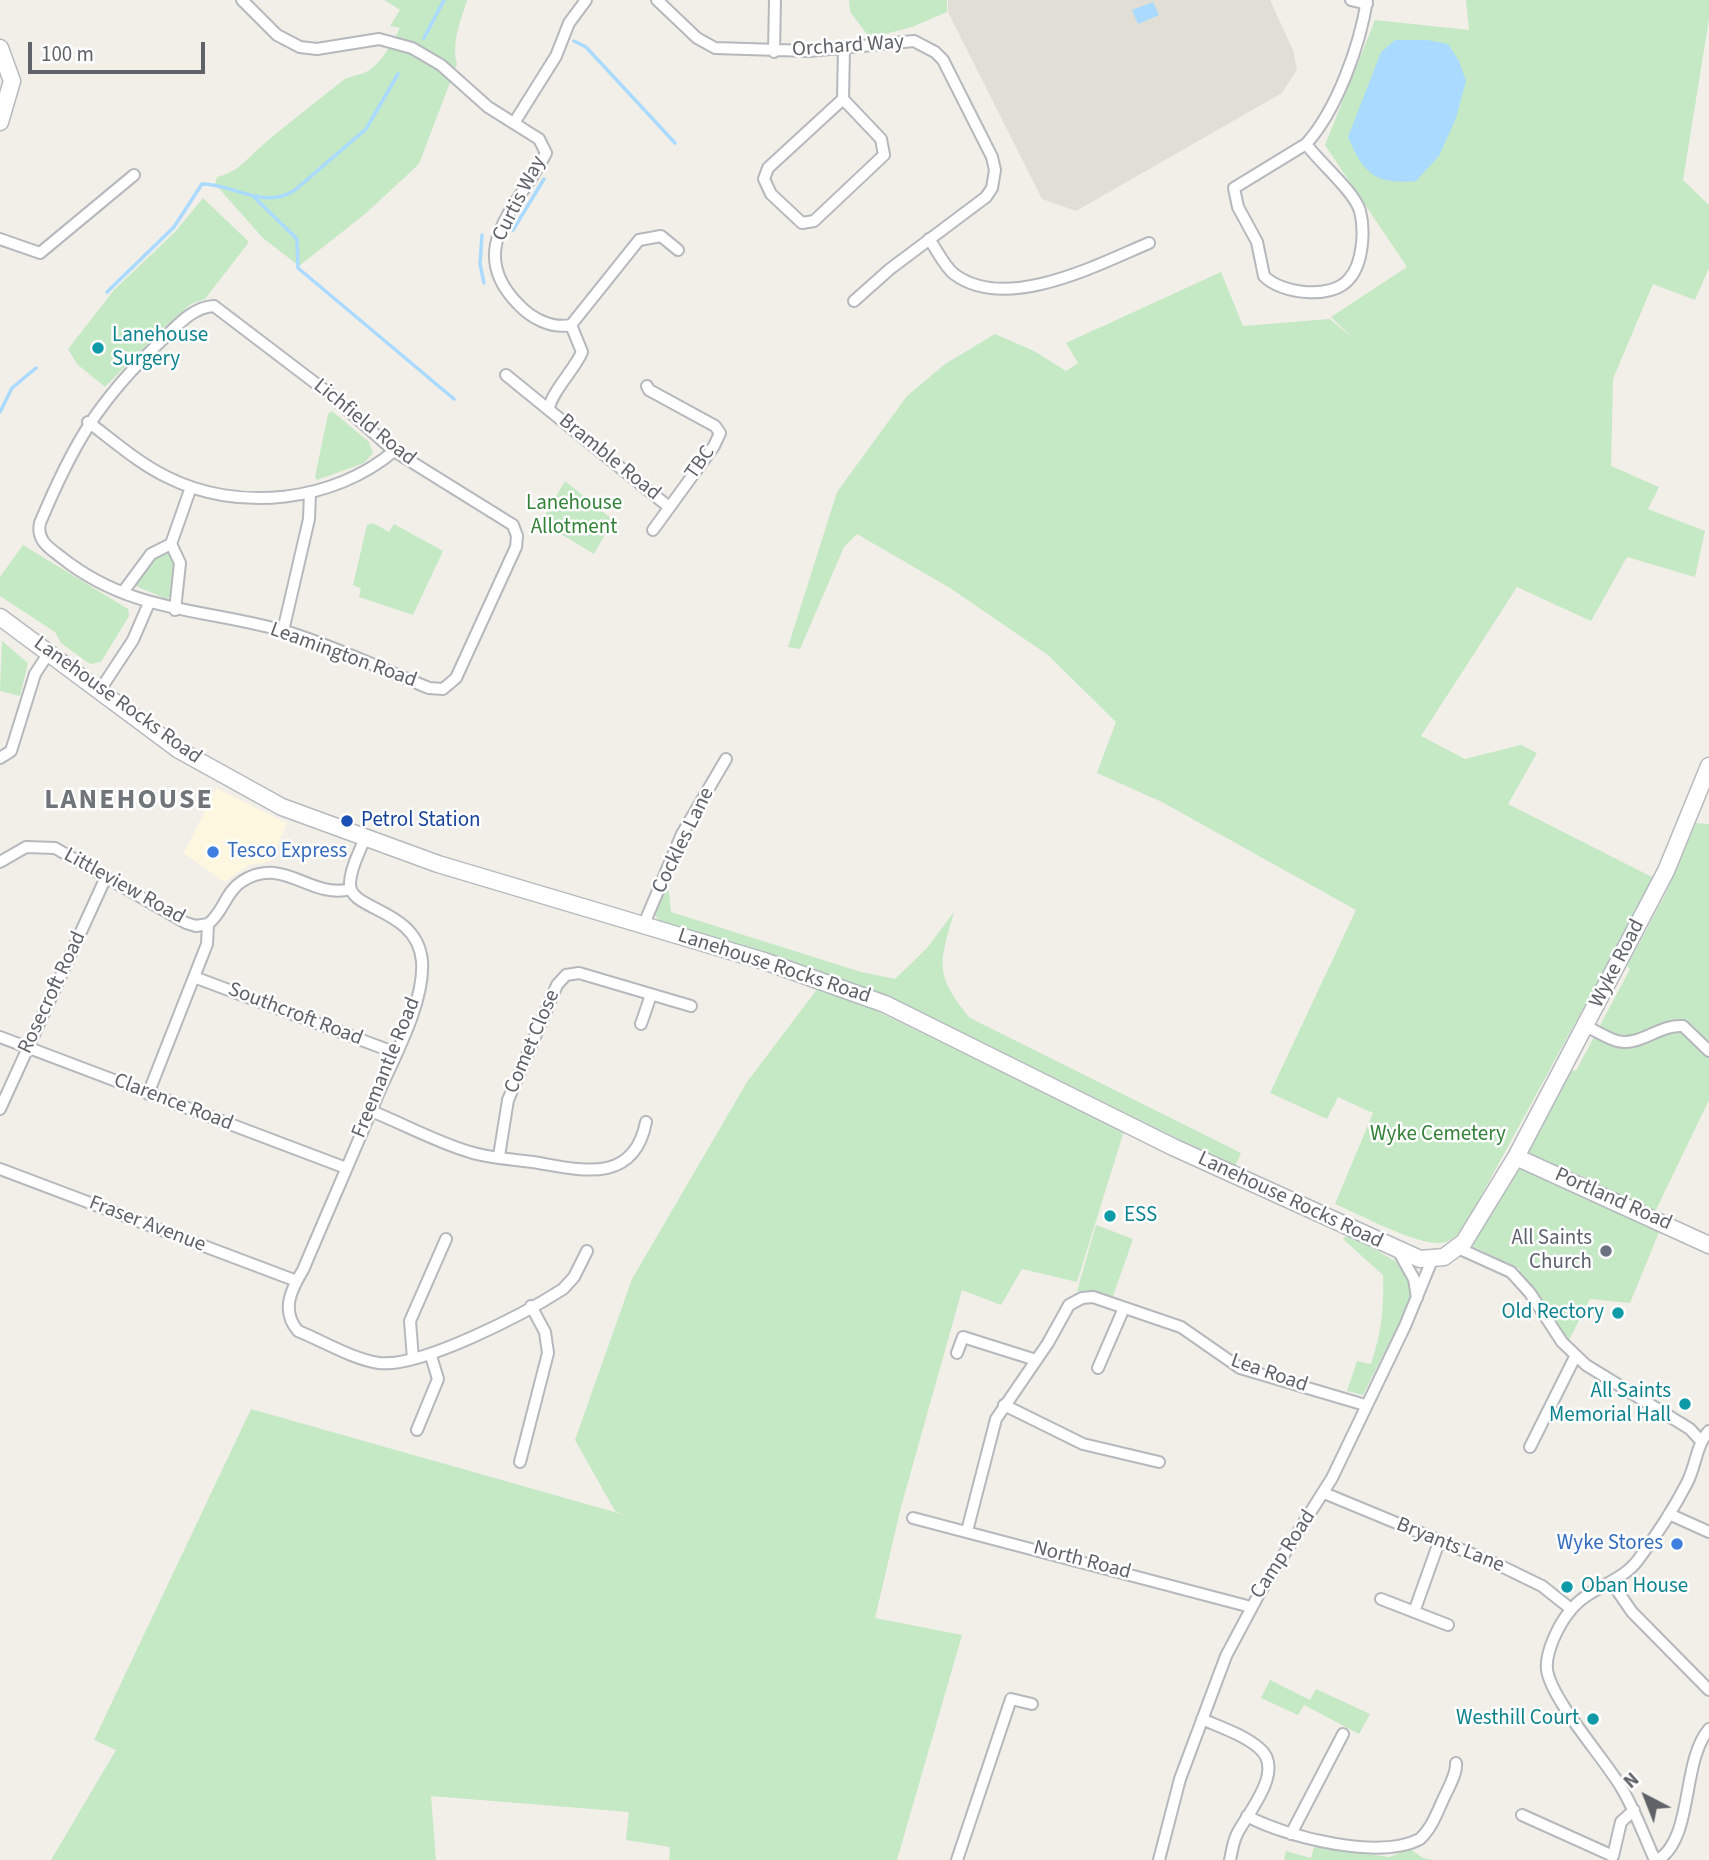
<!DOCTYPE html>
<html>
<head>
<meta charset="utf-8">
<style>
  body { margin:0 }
  #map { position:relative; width:1709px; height:1860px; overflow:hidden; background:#f1efe8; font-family:"Source Sans 3",sans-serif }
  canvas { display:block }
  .north { position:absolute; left:1611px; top:1762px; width:70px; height:70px; -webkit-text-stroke:5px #fff; paint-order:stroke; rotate:318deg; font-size:19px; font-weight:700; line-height:28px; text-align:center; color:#5f6368 }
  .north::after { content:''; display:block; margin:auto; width:24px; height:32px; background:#5f6368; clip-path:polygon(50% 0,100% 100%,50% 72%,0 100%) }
  .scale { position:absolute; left:28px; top:42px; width:177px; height:32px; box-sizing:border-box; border:4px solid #5f6368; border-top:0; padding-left:9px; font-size:21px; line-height:24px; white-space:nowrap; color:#5f6368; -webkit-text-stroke:5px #fff; paint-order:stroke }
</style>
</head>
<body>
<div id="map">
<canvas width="1709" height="1860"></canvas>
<div class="north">N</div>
<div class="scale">100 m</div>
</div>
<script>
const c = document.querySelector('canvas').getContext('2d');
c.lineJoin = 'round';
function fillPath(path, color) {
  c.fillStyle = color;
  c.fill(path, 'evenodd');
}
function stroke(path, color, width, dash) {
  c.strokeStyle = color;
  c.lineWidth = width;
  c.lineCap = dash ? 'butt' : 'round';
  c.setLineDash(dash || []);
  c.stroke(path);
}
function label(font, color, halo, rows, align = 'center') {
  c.font = font + ' "Source Sans 3",sans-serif';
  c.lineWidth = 5;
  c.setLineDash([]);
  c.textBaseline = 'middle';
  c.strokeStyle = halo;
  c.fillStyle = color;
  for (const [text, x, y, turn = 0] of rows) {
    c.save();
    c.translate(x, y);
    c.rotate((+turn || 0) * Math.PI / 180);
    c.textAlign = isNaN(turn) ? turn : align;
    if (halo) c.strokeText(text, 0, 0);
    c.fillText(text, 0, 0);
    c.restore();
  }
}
fillPath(new Path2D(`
  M 216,788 L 287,823 L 271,861 L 249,865 L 224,882 L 184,853 Z`), '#fef7e0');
fillPath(new Path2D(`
  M 948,0 L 1270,0 L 1293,50 L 1297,70 L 1282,93 L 1076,211 L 1042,199 L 948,12 Z`), '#e1ded6');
fillPath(new Path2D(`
  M 384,0 L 467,0 C 461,20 451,43 457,64 L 419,164 L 365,214 L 299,266 L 263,238 L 215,184 L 217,177 C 237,172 243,163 257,150 C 284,126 314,104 342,81 C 350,76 356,76 364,73 C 380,66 392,43 400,28 L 390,26 L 400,10 Z
  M 849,0 L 947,0 L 947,12 L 912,27 L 870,38 L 850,12 Z
  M 1466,0 L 1709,0 L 1709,19 L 1683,180 L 1709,205 L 1709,268 L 1695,300 L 1653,284 L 1613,379 L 1611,466 L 1659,487 L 1648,509 L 1705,531 L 1695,577 L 1627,557 L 1591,621 L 1517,587 L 1421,736 L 1465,759 L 1521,745 L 1537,753 L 1508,804 L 1654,878 L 1463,1229 C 1456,1236 1451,1242 1440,1243 C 1416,1245 1359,1214 1335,1204 L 1373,1113 L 1338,1097 L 1327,1119 L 1270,1093 L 1356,910 L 1162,802 L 1097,773 L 1116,722 L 1048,655 L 950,588 L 857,534 L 844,547 L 800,649 L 788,647 L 837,492 L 907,396 L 945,364 L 995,334 L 1034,351 L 1066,371 L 1078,363 L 1066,343 L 1221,272 L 1243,326 L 1330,319 L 1354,339 L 1331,317 L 1407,267 L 1325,145 L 1375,20 L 1469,30 Z
  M 203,198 L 249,242 L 205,299 L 191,304 L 161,330 L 105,387 L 77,364 L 68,349 L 114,290 L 175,232 Z
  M 332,411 L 369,442 L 373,453 L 364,463 L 317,480 L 315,477 L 328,414 Z
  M 565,481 L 613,520 L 594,554 L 541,522 Z
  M 373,523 L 389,532 L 394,524 L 443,551 L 413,615 L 359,597 L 361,588 L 353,585 L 367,525 Z
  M 23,545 L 128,609 L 129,616 L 101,662 L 90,664 L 61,643 L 55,632 L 0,596 L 0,577 Z
  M 162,552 L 173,553 L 176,558 L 170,597 L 166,599 L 136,586 L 137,580 Z
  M 2,641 L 28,663 L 20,696 L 0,691 Z
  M 1696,823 L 1709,824 L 1709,1100 L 1654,1214 L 1662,1225 L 1630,1303 L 1590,1299 L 1569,1340 L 1519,1273 L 1520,1269 L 1472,1246 L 1572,1070 L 1576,1071 L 1630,969 L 1627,966 L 1667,891 Z
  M 664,889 L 669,891 L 671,912 L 861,972 L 895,979 L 927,948 L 954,912 C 939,965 934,974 970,1018 L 1241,1153 L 1235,1167 L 940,1021 L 658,920 L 653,911 Z
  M 821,984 L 1124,1131 L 1077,1282 L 1022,1269 L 1001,1305 L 962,1290 L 901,1507 L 875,1618 L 962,1635 L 897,1860 L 669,1860 L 670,1847 L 626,1840 L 629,1812 L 431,1796 L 436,1860 L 51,1860 L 116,1750 L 94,1740 L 251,1409 L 625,1515 L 615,1511 L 575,1440 L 632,1279 L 747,1082 Z
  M 1096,1225 L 1133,1239 L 1112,1299 L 1093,1291 L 1077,1291 Z
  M 1348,1234 L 1395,1261 L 1409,1278 L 1412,1290 L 1404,1314 L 1363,1395 L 1347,1391 L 1357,1361 L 1371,1364 C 1382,1331 1384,1309 1383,1275 L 1343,1239 Z
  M 1270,1680 L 1310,1700 L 1316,1689 L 1370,1714 L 1359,1734 L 1304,1705 L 1298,1715 L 1261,1698 Z
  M 1314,1847 L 1389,1857 L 1410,1849 L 1423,1858 L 1433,1860 L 1284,1860 L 1286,1851 L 1311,1858 Z`), '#c5e8c5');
fillPath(new Path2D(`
  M 1153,2 L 1159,15 L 1138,24 L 1132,10 Z
  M 1395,40 L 1428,40 L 1448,44 L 1459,61 L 1466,81 L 1456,118 L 1439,156 L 1416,181 C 1375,185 1363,173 1348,137 L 1381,52 Z`), '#aadaff');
stroke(new Path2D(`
  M 424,38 L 444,0
  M 574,41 L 586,47 L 675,143
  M 255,198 L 297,239 L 298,268 L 454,399
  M 513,230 L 544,179
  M 482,235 L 480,264 L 484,283
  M 107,292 L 174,227 L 202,184 C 232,183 264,211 295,190 L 366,129 L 398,74
  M 0,412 L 12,388 L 36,368`), '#aadaff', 3.5);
const minor = new Path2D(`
  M 242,0 L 277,35 L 300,47 L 317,49 L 379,39 L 412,48 L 441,65 L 488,107 L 539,139 L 546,153 C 520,205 463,248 518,304 C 531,318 551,329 571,325 L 639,240 L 661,236 L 678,250
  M 657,0 L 697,38 L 715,48 L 809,51 L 914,41 L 935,52 L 943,60 L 992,157 L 995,170 L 992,188 L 986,197 L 890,269 L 854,301
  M 1351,0 L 1367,4
  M 774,52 L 775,0
  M 843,99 L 881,139 L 884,155 L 814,221 L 802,223 L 771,194 L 764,179 L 768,168 L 843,99 L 844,48
  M 514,123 L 556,56 L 569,23 L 586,0
  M 1306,144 C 1319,162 1354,191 1360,211 C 1365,230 1363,264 1349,279 C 1332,300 1281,294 1264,276 L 1257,242 L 1238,207 L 1234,188 L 1306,144 C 1337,110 1360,45 1367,0
  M 0,239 L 40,253 L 134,175
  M 929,239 C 937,250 944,266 954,274 C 1006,313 1097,265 1149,243
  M 214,306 L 331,395 L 394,451 L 513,525 L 517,536 L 516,547 L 456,678 L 443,689 L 429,688 C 384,670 338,648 291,633 C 209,608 133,615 61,557 C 49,548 36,540 40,523 C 73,444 98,401 161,341 C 176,327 192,307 214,306 Z
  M 571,325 L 582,352 C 575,369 549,395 549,410 L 669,507
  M 506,375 L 549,410
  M 647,386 L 649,390 L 715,426 L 720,433 L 714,446 L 653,530
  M 88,422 C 114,441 138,463 167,477 C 238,513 334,502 394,451
  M 123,592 L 151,554 L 171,544
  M 175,610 L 180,563 L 171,544 L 191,487
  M 283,631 L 309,519 L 310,492
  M 100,690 L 133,640 L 149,603
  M 0,758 L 11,751 L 35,674 L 50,651
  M 365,838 C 360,851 350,869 350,884 C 349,911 417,908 422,961 C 425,1001 395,1056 379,1092 C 354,1152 328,1211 303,1270 C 292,1288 280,1310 298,1331 C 323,1341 352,1359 379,1363 C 421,1368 526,1313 563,1289 L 574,1277 L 587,1251
  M 0,862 L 26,847 L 55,848 L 186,923 L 196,926 L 208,924
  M 644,924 L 682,834 L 726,759
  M 194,977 L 396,1053
  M 641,1024 L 651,995
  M 1586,1026 C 1596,1031 1607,1038 1617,1041 C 1639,1047 1660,1024 1683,1026 L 1709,1051
  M 0,1037 L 346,1168
  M 148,1094 L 207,944 L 208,924 C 223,913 225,893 241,882 C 283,854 311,900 350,889
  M 0,1109 L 106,877
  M 371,1111 C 404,1124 436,1142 470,1152 C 491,1159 516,1159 539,1163 C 584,1171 634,1183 646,1122
  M 499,1156 L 508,1100 L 557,985 L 566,975 L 579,973 L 691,1006
  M 0,1169 L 294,1280
  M 1458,1248 L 1511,1272 L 1530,1293 L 1562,1342 L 1586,1365 L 1690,1429 L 1700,1440
  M 1399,1252 L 1414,1279 L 1417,1298
  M 957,1353 L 963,1337 L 1036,1360
  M 413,1359 L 410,1321 L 446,1239
  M 1098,1368 L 1124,1308
  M 1004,1405 L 1083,1444 L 1159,1462
  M 417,1430 L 438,1379 L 431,1356
  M 1530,1447 L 1575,1357
  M 520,1462 L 548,1353 L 545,1332 L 531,1306
  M 1324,1493 L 1503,1567 L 1542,1586 L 1571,1609
  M 1669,1514 L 1709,1532
  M 913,1518 L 1251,1607
  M 967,1531 L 996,1419 L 1048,1343 L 1069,1305 L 1082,1298 L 1093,1297 L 1181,1327 L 1240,1368 L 1365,1405
  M 1612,1583 L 1632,1612 L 1709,1690
  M 1381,1599 L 1448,1625
  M 1414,1612 L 1439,1542
  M 1202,1719 C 1220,1727 1244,1735 1259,1748 C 1286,1770 1248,1812 1237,1834 C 1233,1842 1232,1851 1230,1860
  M 1522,1815 L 1613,1856 L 1621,1822 L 1634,1810
  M 1247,1816 C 1288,1838 1380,1860 1420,1839 C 1431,1829 1436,1815 1442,1802 C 1447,1790 1457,1775 1456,1763
  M 1291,1834 L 1343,1734
  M 957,1860 L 1011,1699 L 1032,1704
  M 1159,1860 L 1180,1779 L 1226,1656 L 1259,1594 L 1332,1478 L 1405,1326 L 1432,1260
  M 1655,1860 C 1644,1836 1635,1810 1621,1787 C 1604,1758 1552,1701 1547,1670 C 1545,1652 1559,1624 1570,1611 C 1588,1587 1620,1584 1638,1560 C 1656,1536 1673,1510 1687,1483 C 1696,1466 1696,1445 1709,1431
  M 1658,1860 C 1694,1837 1681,1762 1709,1729`);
const secondary = new Path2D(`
  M 0,48 L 12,81 L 0,122
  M 0,617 L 179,750 L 282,807 L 438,864 L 764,961 L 885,1004 L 1173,1147 L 1420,1259 L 1444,1257 L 1464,1242 L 1516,1157 L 1666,871 L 1709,766
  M 1516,1157 L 1709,1245`);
stroke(minor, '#b5b8bc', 14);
stroke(secondary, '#b6babf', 19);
stroke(minor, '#fff', 10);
stroke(secondary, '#fff', 16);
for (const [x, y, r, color] of [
  [98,348,7,"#0f9aa8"],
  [347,821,7,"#1a4fb4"],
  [213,852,7,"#3f7fe0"],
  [1110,1216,7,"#0f9aa8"],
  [1606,1251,7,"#6b7280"],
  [1618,1313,7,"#0f9aa8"],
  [1685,1404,7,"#0f9aa8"],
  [1677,1544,7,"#3f7fe0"],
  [1567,1587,7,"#0f9aa8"],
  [1593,1719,7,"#0f9aa8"]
]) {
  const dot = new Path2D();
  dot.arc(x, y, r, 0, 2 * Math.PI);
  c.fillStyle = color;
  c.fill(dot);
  stroke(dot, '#fff', 2.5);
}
label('21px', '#5f6368', '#fff', [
  ["Orchard Way",848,47,-4],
  ["Curtis Way",520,199,-63],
  ["Lichfield Road",364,423,39],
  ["Bramble Road",609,458,39],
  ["TBC",701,463,-55],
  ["Leamington Road",343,656,20],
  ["Lanehouse Rocks Road",117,701,36],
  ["Cockles Lane",684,841,-64],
  ["Littleview Road",124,887,29],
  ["Wyke Road",1618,964,-63],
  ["Lanehouse Rocks Road",774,967,18],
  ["Rosecroft Road",53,993,-65],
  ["Southcroft Road",295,1015,21],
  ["Comet Close",533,1042,-67],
  ["Freemantle Road",387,1068,-68],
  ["Clarence Road",173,1103,21],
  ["Portland Road",1613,1200,24],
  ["Lanehouse Rocks Road",1290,1201,25],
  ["Fraser Avenue",147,1225,21],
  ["Lea Road",1269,1374,19],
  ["Bryants Lane",1450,1546,22],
  ["Camp Road",1284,1555,-57],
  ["North Road",1082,1561,15]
]);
label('21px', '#0d838f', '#fff', [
  ["Lanehouse",112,336],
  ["Surgery",112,360],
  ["ESS",1124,1216],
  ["Old Rectory",1604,1313,"right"],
  ["All Saints",1671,1392,"right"],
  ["Memorial Hall",1671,1416,"right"],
  ["Oban House",1581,1587],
  ["Westhill Court",1579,1719,"right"]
], 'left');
label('21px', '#348238', '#fff', [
  ["Lanehouse",574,504],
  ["Allotment",574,528],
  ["Wyke Cemetery",1438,1135]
]);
label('21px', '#164399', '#fff', [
  ["Petrol Station",361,821]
], 'left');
label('21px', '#366cbe', '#fff', [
  ["Tesco Express",227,852],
  ["Wyke Stores",1663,1544,"right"]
], 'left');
label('21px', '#5b616d', '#fff', [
  ["All Saints",1592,1239],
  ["Church",1592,1263]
], 'right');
c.letterSpacing = '2px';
label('bold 28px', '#70757a', '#fff', [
  ["LANEHOUSE",129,802]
]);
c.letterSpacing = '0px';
</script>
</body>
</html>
